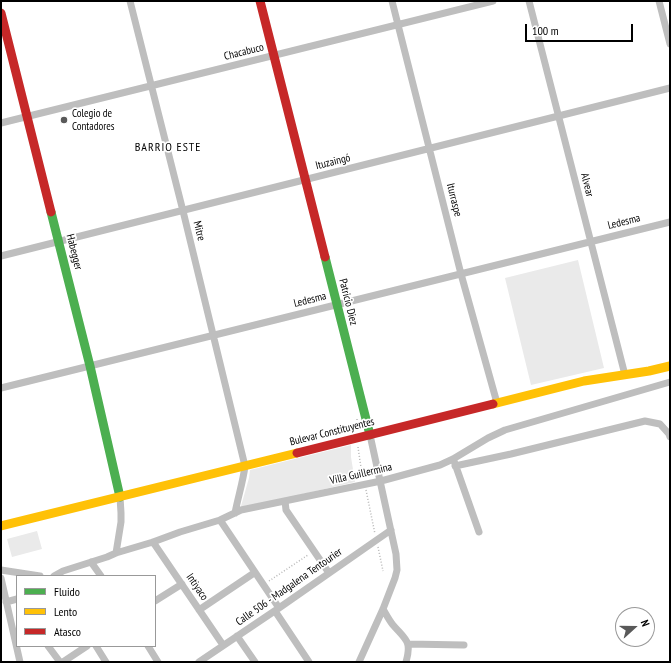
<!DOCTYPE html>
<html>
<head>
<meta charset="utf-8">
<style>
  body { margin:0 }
  #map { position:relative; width:671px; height:663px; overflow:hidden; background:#fff; font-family:"PT Sans Narrow",sans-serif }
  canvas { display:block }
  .frame { position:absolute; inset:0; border:2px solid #000; pointer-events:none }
  .legend { position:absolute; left:16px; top:575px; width:140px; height:72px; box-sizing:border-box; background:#fff; border:1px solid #999; margin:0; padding:5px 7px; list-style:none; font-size:12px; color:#000 }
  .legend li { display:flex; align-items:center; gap:8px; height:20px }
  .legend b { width:20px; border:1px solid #999 }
  .north { position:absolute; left:615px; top:607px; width:40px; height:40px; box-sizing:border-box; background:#fff; border:1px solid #999; border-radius:50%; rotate:69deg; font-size:11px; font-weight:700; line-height:16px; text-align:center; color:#000 }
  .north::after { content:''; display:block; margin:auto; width:14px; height:18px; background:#595959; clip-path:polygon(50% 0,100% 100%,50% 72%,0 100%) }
  .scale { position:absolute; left:525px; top:24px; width:108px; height:18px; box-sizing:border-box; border:2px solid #000; border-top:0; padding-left:5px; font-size:12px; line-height:14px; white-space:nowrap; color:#000; -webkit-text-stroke:3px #fff; paint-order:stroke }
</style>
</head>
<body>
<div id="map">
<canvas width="671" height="663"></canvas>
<div class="frame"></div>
<ul class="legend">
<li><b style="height:5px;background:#4caf50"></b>Fluido</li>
<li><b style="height:5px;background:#ffc107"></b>Lento</li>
<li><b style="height:5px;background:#c62828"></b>Atasco</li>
</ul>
<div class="north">N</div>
<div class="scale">100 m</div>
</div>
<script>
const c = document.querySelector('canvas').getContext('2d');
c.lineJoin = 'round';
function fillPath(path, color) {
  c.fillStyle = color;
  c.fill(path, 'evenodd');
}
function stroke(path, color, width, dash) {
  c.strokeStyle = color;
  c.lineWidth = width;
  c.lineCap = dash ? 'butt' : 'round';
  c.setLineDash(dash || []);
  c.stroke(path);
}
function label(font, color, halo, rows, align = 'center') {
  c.font = font + ' "PT Sans Narrow",sans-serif';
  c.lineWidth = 3.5;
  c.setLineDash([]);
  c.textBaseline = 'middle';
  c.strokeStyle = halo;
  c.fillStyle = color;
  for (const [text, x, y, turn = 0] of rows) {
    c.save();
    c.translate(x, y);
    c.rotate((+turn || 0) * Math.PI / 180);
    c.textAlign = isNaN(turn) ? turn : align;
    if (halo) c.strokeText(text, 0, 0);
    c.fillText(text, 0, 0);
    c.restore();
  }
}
fillPath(new Path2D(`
  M 578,260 L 604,368 L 531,385 L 505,278 Z
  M 351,445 L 351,457 L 355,482 L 242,508 L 241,506 L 249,478 L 250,470 Z
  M 37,531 L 42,549 L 12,557 L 7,539 Z`), '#eaeaea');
stroke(new Path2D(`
  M 357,429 L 357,419
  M 358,447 L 360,461 L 363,479
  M 366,490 L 375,534
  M 378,547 L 383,571
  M 269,581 L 308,555`), '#b8b8b8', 1.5, [1, 2]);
stroke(new Path2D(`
  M 130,1 L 183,211 L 245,466 C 243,482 238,497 235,513
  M 392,1 L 461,274 L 497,403
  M 529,1 L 625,375
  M 659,1 L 670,44
  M 1,123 L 493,1
  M 1,256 L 670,88
  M 1,388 L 670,222
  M 454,461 L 479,532
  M 455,466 L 511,454 L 645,421 L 660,424 L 669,434 L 670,437
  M 285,501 L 286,510 L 329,573
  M 220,520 L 279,608
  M 153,542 L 223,645
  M 116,553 L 121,522 L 121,513 L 120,497
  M 91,562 L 101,576
  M 1,570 L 40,576
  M 54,576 L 63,571 L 107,557 L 116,553 L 153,542 L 180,532 L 220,520 L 241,510 L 381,481 L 440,465 L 453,459 L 488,438 L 505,430 L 670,382
  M 1,578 L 20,662
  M 155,601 L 182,584
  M 6,602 L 17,599
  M 383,609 C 386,614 389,620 393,625 C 406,640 412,641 406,662
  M 199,610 L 254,573
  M 275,611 L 309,662
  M 237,636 L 255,662
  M 408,644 L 464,645
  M 48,646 L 60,662
  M 96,646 L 106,662
  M 148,646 L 158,662
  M 63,662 L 87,646
  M 199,662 L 279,608 L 391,530
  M 359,662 L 383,609 L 395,578 L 397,570 L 396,554 L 370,435`), '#bebebe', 7);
stroke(new Path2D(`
  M 51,212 L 90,366 L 120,497
  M 325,257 L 370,435`), '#4caf50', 9);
stroke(new Path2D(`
  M 493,404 L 584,381 L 649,371 L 670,366
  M 1,526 L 297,453`), '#ffc107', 9);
stroke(new Path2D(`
  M 260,1 L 325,257
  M 1,13 L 51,212
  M 297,453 L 493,404`), '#c62828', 9);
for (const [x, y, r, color] of [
  [64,120,4,"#595959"]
]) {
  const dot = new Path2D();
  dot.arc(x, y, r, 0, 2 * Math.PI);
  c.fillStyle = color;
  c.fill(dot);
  stroke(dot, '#fff', 1.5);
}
label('11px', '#000', '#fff', [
  ["Chacabuco",244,52,-14],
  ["Ituzaingó",333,162,-14],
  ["Alvear",587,185,76],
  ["Iturraspe",454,200,76],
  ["Ledesma",624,222,-14],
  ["Mitre",199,231,76],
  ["Habegger",74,252,76],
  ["Ledesma",310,300,-14],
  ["Patricio Diez",348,302,76],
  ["Bulevar Constituyentes",332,432,-14],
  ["Villa Guillermina",361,474,-13],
  ["Intiyaco",197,587,56],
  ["Calle 506 - Madgalena Tentourier",289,587,-35]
]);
label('11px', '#000', '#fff', [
  ["Colegio de",72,114],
  ["Contadores",72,127]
], 'left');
c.letterSpacing = '1px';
label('12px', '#000', '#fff', [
  ["BARRIO ESTE",168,148]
]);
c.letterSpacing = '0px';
</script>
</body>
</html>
